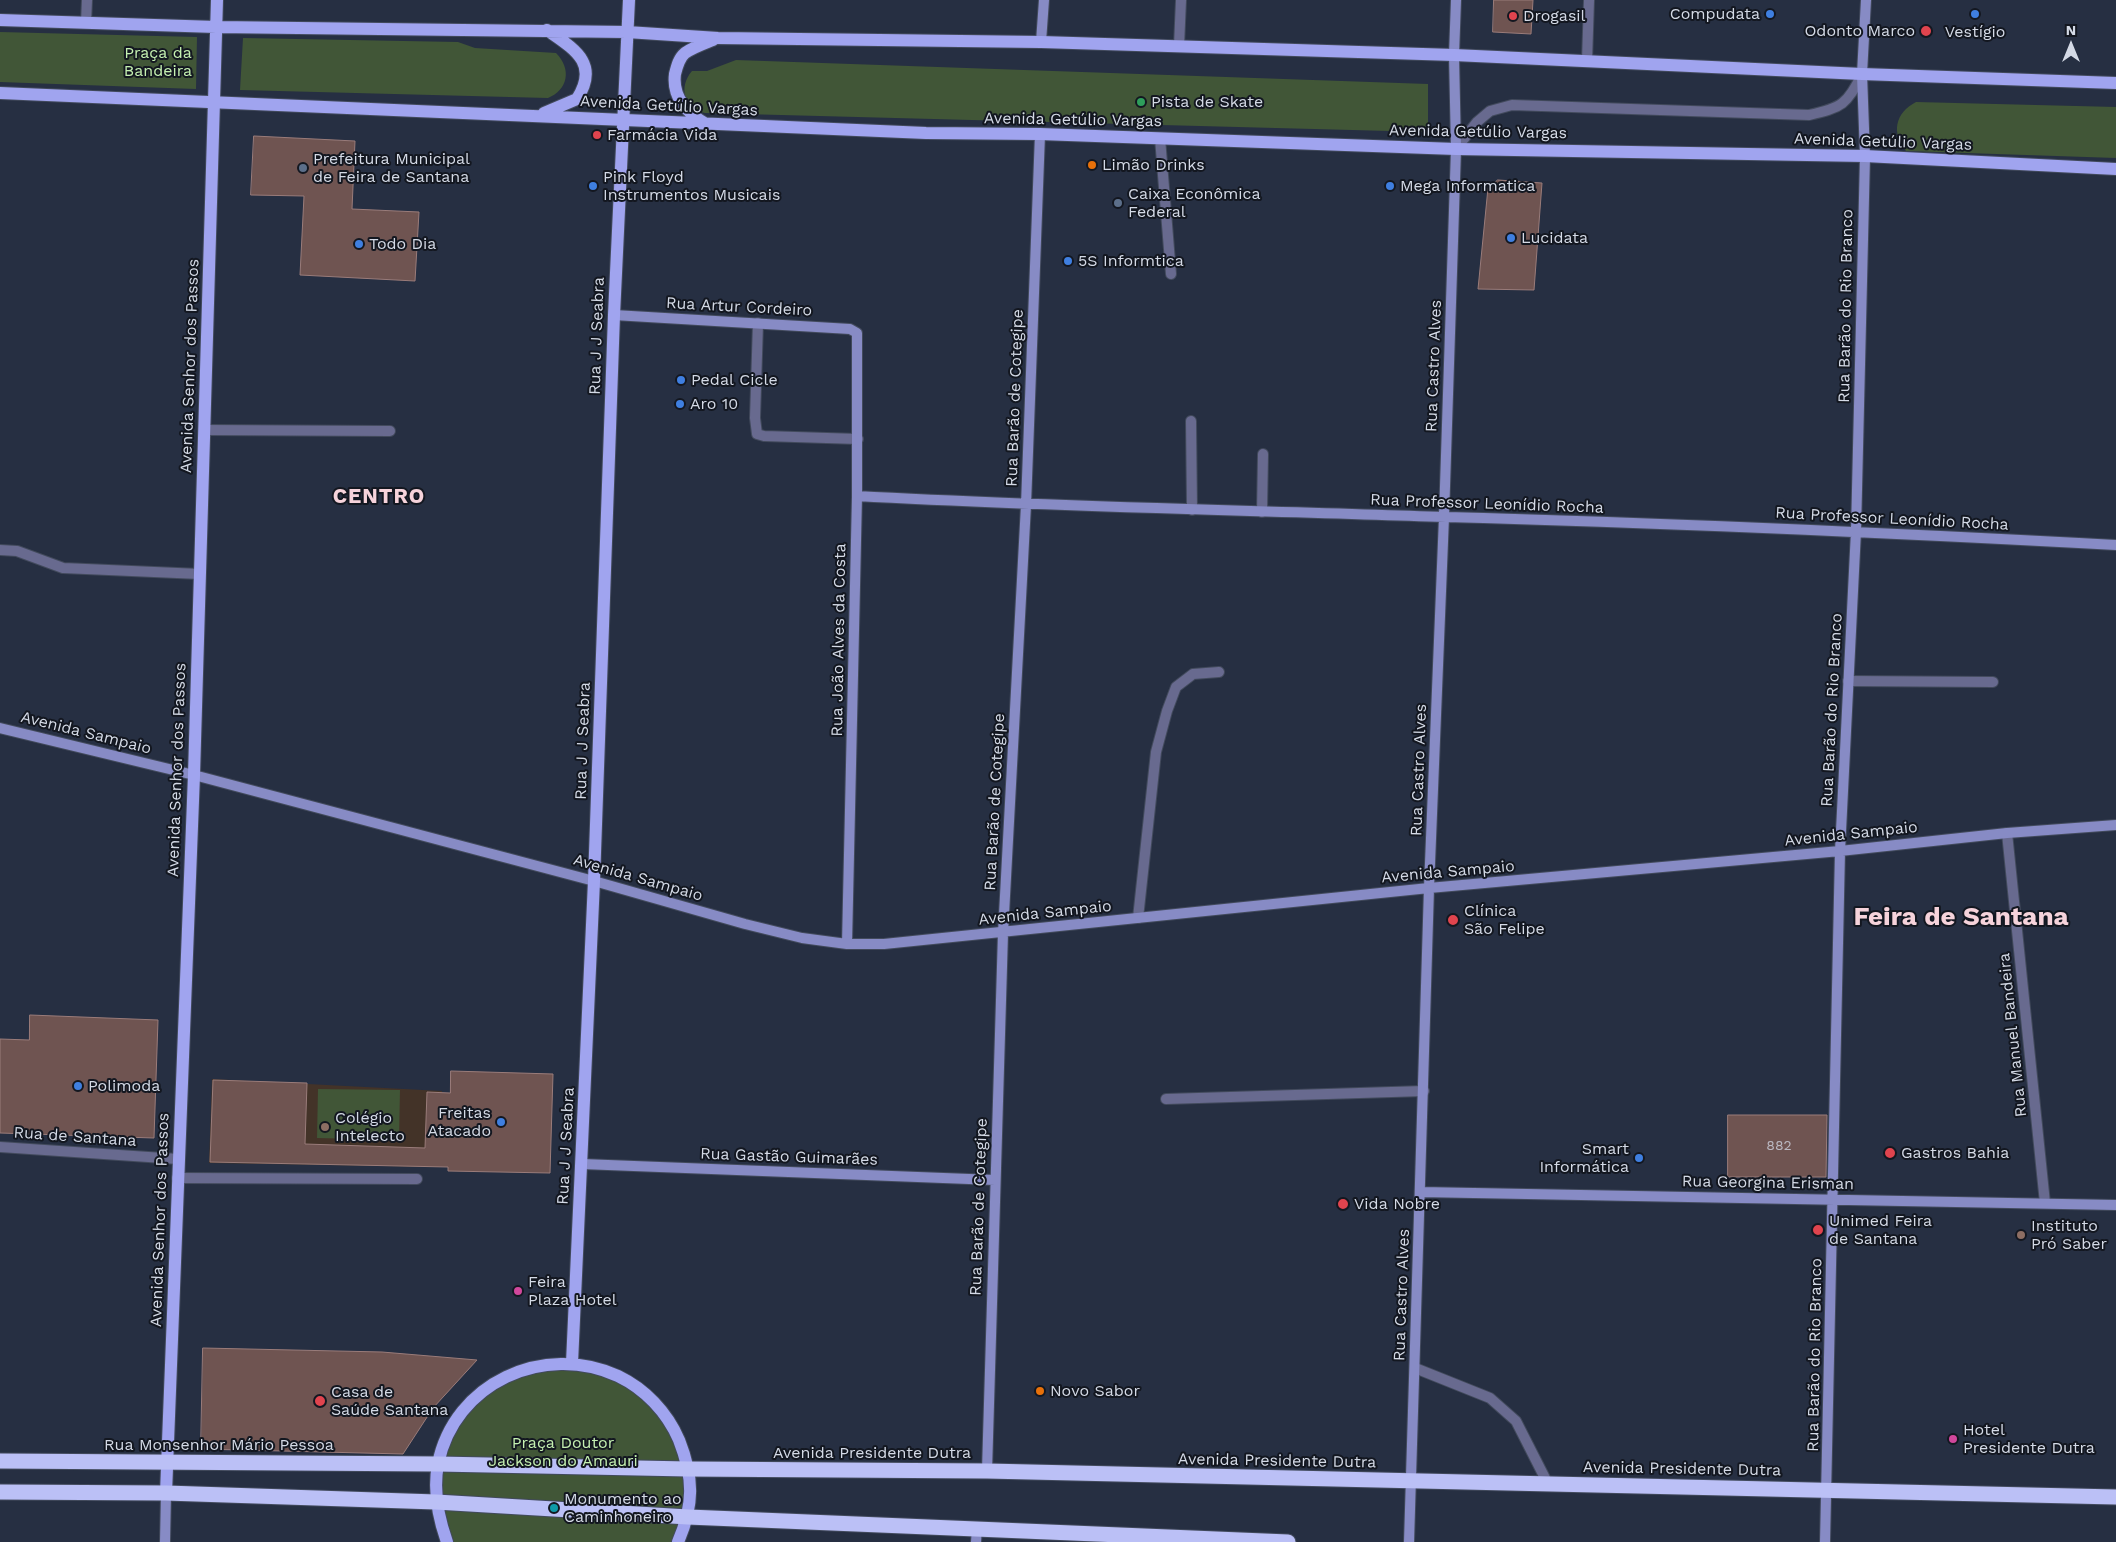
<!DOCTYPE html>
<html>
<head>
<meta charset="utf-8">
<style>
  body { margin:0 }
  #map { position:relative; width:2116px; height:1542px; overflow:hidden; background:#262f42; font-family:"Work Sans",sans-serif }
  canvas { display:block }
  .north { position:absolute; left:2046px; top:20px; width:50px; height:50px; -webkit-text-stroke:4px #131720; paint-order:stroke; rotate:0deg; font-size:14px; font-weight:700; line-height:20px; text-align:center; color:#d4dae6 }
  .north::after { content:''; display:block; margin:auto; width:18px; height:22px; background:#d4dae6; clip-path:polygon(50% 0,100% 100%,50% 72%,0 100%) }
</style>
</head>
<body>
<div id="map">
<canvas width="2116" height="1542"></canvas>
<div class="north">N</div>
</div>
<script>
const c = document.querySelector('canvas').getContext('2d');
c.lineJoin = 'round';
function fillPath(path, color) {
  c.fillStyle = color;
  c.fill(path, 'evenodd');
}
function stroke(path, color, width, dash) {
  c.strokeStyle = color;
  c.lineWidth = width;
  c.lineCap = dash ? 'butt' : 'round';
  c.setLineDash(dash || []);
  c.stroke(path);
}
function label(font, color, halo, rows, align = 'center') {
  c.font = font + ' "Work Sans",sans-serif';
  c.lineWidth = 4;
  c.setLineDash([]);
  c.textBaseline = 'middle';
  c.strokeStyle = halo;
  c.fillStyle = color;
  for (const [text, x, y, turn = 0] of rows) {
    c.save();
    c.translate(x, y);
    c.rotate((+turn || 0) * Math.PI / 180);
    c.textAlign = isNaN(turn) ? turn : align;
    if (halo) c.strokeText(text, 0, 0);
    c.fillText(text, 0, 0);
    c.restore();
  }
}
fillPath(new Path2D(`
  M 212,1079 L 442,1091 L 439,1167 L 209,1163 Z`), '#433328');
fillPath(new Path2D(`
  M 0,32 L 197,37 L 196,89 L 0,82 Z
  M 243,38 L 458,42 L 475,48 L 556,53 C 572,69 568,90 548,98 L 240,90 Z
  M 736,60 L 1428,84 L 1428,132 L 705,113 C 684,109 678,87 692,71 L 707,71 Z
  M 1916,102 L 2116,107 L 2116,158 L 1906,151 C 1891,133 1895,113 1916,102 Z
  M 318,1089 L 400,1090 L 399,1140 L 317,1138 Z
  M 572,1363 L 631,1383 L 673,1425 L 690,1486 L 678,1542 L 447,1542 L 437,1504 L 448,1435 L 501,1379 Z`), '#415637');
const building = new Path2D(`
  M 1494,0 L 1533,0 L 1531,34 L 1493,32 Z
  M 254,136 L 355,141 L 352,209 L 419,212 L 415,281 L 300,275 L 304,196 L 251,195 Z
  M 1498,180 L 1542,183 L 1534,290 L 1478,289 L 1488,188 Z
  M 30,1015 L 158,1020 L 154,1138 L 0,1133 L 0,1039 L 29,1040 Z
  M 451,1071 L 553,1074 L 550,1173 L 448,1171 L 448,1167 L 210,1162 L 213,1080 L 307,1083 L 305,1144 L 425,1148 L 427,1092 L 450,1093 Z
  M 1728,1115 L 1827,1115 L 1826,1177 L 1728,1177 Z
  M 203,1348 L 382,1352 L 477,1360 L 433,1408 L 403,1454 L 201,1449 Z`);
fillPath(building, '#6f5451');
stroke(building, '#9a7c7a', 1);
const lane = new Path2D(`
  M 1179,46 L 1181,0
  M 1587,61 L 1589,0
  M 1160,138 L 1171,274
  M 1456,149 L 1477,122 L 1490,111 L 1512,105 L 1809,115 C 1841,108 1848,104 1862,74
  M 204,430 L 390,431
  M 0,550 L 17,551 L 63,568 L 200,574
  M 1848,681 L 1993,682
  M 1138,918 L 1156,752 L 1167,711 L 1176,687 L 1193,674 L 1219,672
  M 0,1147 L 178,1159
  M 177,1178 L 417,1179
  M 1415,1368 L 1490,1398 L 1516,1421 L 1548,1484`);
const street = new Path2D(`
  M 86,23 L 87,0
  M 758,323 L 755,418 L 757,434 L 764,436 L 858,439
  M 1191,421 L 1192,510
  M 1262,512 L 1263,454
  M 2007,833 L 2045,1203
  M 1166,1099 L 1424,1091`);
const secondary = new Path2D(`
  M 1041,42 L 1044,0
  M 614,315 L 850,329 L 857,333 L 857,496 L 847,944
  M 857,496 C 1053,507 1249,510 1446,517 C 1669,523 1893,533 2116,545
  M 0,728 L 194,775 L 594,881 L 745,924 L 802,938 L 847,944 L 884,944 L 1429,888 L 1840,851 L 2007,833 L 2116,825
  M 582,1164 L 995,1180
  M 1420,1192 L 2116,1205
  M 987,1471 L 1003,933 L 1026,505 L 1040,134
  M 165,1542 L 166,1493
  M 976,1542 L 977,1528
  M 1409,1542 L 1429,888 L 1444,517 L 1456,149 L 1454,55 L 1456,0
  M 1825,1542 L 1840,851 L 1856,531 L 1865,156 L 1862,74 L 1866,0`);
const primary = new Path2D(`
  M 0,20 L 216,27 L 627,32 L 718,38 L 1041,42 L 1454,55 L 1862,74 L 2116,83
  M 0,93 L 926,133 L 1040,134 L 1456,149 L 1865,156 L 2116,169
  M 544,113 L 577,99 C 600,63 574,49 547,30
  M 706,124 C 687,113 672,97 675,74 C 677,66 679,58 685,53 C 694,47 703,44 713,40
  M 572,1363 L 594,881 L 614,315 L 629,0
  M 166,1493 L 194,775 L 217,0
  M 447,1542 C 438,1517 433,1491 438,1464 C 454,1383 544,1342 618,1376 C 645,1389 667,1412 679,1440 C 694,1478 694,1505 678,1542`);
const highway = new Path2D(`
  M 0,1461 L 438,1464 L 688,1469 L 987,1471 L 2116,1497
  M 0,1492 L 166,1493 L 436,1502 L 688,1517 L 1288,1542`);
stroke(lane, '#424a5c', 12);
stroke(street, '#424a5c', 12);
stroke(secondary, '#424a5c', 12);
stroke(primary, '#424a5c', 14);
stroke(highway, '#424a5c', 17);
stroke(lane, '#686a8f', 10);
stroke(street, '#686a8f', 10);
stroke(secondary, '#878bc5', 10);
stroke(primary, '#a0a4ef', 12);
stroke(highway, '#bbc0f6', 15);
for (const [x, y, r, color] of [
  [1770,14,5,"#3f7fe0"],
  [1975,14,5,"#3f7fe0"],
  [1513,16,5,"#e0444e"],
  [1926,31,6,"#e0444e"],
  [1141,102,5,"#2e9e5b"],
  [597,135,5,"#e0444e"],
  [1092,165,5,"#e8710a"],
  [303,168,5,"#5c6f8a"],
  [593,186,5,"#3f7fe0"],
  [1390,186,5,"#3f7fe0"],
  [1118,203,5,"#5c6f8a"],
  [1511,238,5,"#3f7fe0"],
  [359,244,5,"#3f7fe0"],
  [1068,261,5,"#3f7fe0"],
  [681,380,5,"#3f7fe0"],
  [680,404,5,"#3f7fe0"],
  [1453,920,6,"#e0444e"],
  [78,1086,5,"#3f7fe0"],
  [501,1122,5,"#3f7fe0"],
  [325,1127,5,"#8d6e63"],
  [1890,1153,6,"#e0444e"],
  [1639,1158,5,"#3f7fe0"],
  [1343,1204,6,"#e0444e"],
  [1818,1230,6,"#e0444e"],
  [2021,1235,5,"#8d6e63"],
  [518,1291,5,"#d1479c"],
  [1040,1391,5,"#e8710a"],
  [320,1401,6,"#e0444e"],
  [1953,1439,5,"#d1479c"],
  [554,1508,5,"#0f9aa8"]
]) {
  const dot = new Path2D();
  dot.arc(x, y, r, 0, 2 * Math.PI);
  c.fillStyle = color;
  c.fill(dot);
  stroke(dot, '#131720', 2);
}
label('14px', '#bbb8c1', null, [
  ["882",1779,1146]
]);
label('16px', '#d4dae6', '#131720', [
  ["Compudata",1760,14,"right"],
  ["Drogasil",1523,16],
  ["Odonto Marco",1915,31,"right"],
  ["Vestígio",1975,32,"center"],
  ["Pista de Skate",1151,102],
  ["Farmácia Vida",607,135],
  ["Prefeitura Municipal",313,159],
  ["de Feira de Santana",313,177],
  ["Limão Drinks",1102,165],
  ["Pink Floyd",603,177],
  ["Instrumentos Musicais",603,195],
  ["Mega Informatica",1400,186],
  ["Caixa Econômica",1128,194],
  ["Federal",1128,212],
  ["Lucidata",1521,238],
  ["Todo Dia",369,244],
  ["5S Informtica",1078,261],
  ["Pedal Cicle",691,380],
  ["Aro 10",690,404],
  ["Clínica",1464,911],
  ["São Felipe",1464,929],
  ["Polimoda",88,1086],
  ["Freitas",491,1113,"right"],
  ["Atacado",491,1131,"right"],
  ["Colégio",335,1118],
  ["Intelecto",335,1136],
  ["Smart",1629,1149,"right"],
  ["Informática",1629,1167,"right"],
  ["Gastros Bahia",1901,1153],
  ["Vida Nobre",1354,1204],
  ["Unimed Feira",1829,1221],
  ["de Santana",1829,1239],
  ["Instituto",2031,1226],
  ["Pró Saber",2031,1244],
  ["Feira",528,1282],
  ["Plaza Hotel",528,1300],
  ["Novo Sabor",1050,1391],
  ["Casa de",331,1392],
  ["Saúde Santana",331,1410],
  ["Hotel",1963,1430],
  ["Presidente Dutra",1963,1448],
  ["Monumento ao",564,1499],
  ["Caminhoneiro",564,1517]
], 'left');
label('16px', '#c5f1b1', '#131720', [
  ["Praça da",158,53],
  ["Bandeira",158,71],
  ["Praça Doutor",563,1443],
  ["Jackson do Amauri",563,1461]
]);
label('16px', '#d4dae6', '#131720', [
  ["Avenida Getúlio Vargas",669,106,3],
  ["Avenida Getúlio Vargas",1073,120,1],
  ["Avenida Getúlio Vargas",1478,132,1],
  ["Avenida Getúlio Vargas",1883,142,2],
  ["Rua Barão do Rio Branco",1846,306,-89],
  ["Rua Artur Cordeiro",739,307,3],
  ["Rua J J Seabra",597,336,-88],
  ["Avenida Senhor dos Passos",190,366,-88],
  ["Rua Castro Alves",1434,366,-88],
  ["Rua Barão de Cotegipe",1015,398,-88],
  ["Rua Professor Leonídio Rocha",1487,504,2],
  ["Rua Professor Leonídio Rocha",1892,519,3],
  ["Rua João Alves da Costa",839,640,-89],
  ["Rua Barão do Rio Branco",1832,710,-87],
  ["Avenida Sampaio",86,733,14],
  ["Rua J J Seabra",583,741,-88],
  ["Avenida Senhor dos Passos",177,770,-88],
  ["Rua Castro Alves",1419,770,-88],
  ["Rua Barão de Cotegipe",995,802,-87],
  ["Avenida Sampaio",1851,834,-6],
  ["Avenida Sampaio",1448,872,-5],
  ["Avenida Sampaio",638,878,16],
  ["Avenida Sampaio",1045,913,-6],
  ["Rua Manuel Bandeira",2013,1035,-96],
  ["Rua de Santana",75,1137,4],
  ["Rua J J Seabra",566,1146,-87],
  ["Rua Gastão Guimarães",789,1157,2],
  ["Rua Georgina Erisman",1768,1183,1],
  ["Rua Barão de Cotegipe",979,1207,-88],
  ["Avenida Senhor dos Passos",160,1220,-88],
  ["Rua Castro Alves",1402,1295,-88],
  ["Rua Barão do Rio Branco",1815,1355,-89],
  ["Rua Monsenhor Mário Pessoa",219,1445],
  ["Avenida Presidente Dutra",872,1453],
  ["Avenida Presidente Dutra",1277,1461,1],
  ["Avenida Presidente Dutra",1682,1469,1]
]);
c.letterSpacing = '1px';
label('bold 21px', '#f6d3db', '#131720', [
  ["CENTRO",379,497]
]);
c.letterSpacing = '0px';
label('bold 26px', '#f6d3db', '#131720', [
  ["Feira de Santana",1961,917]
]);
</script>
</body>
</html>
